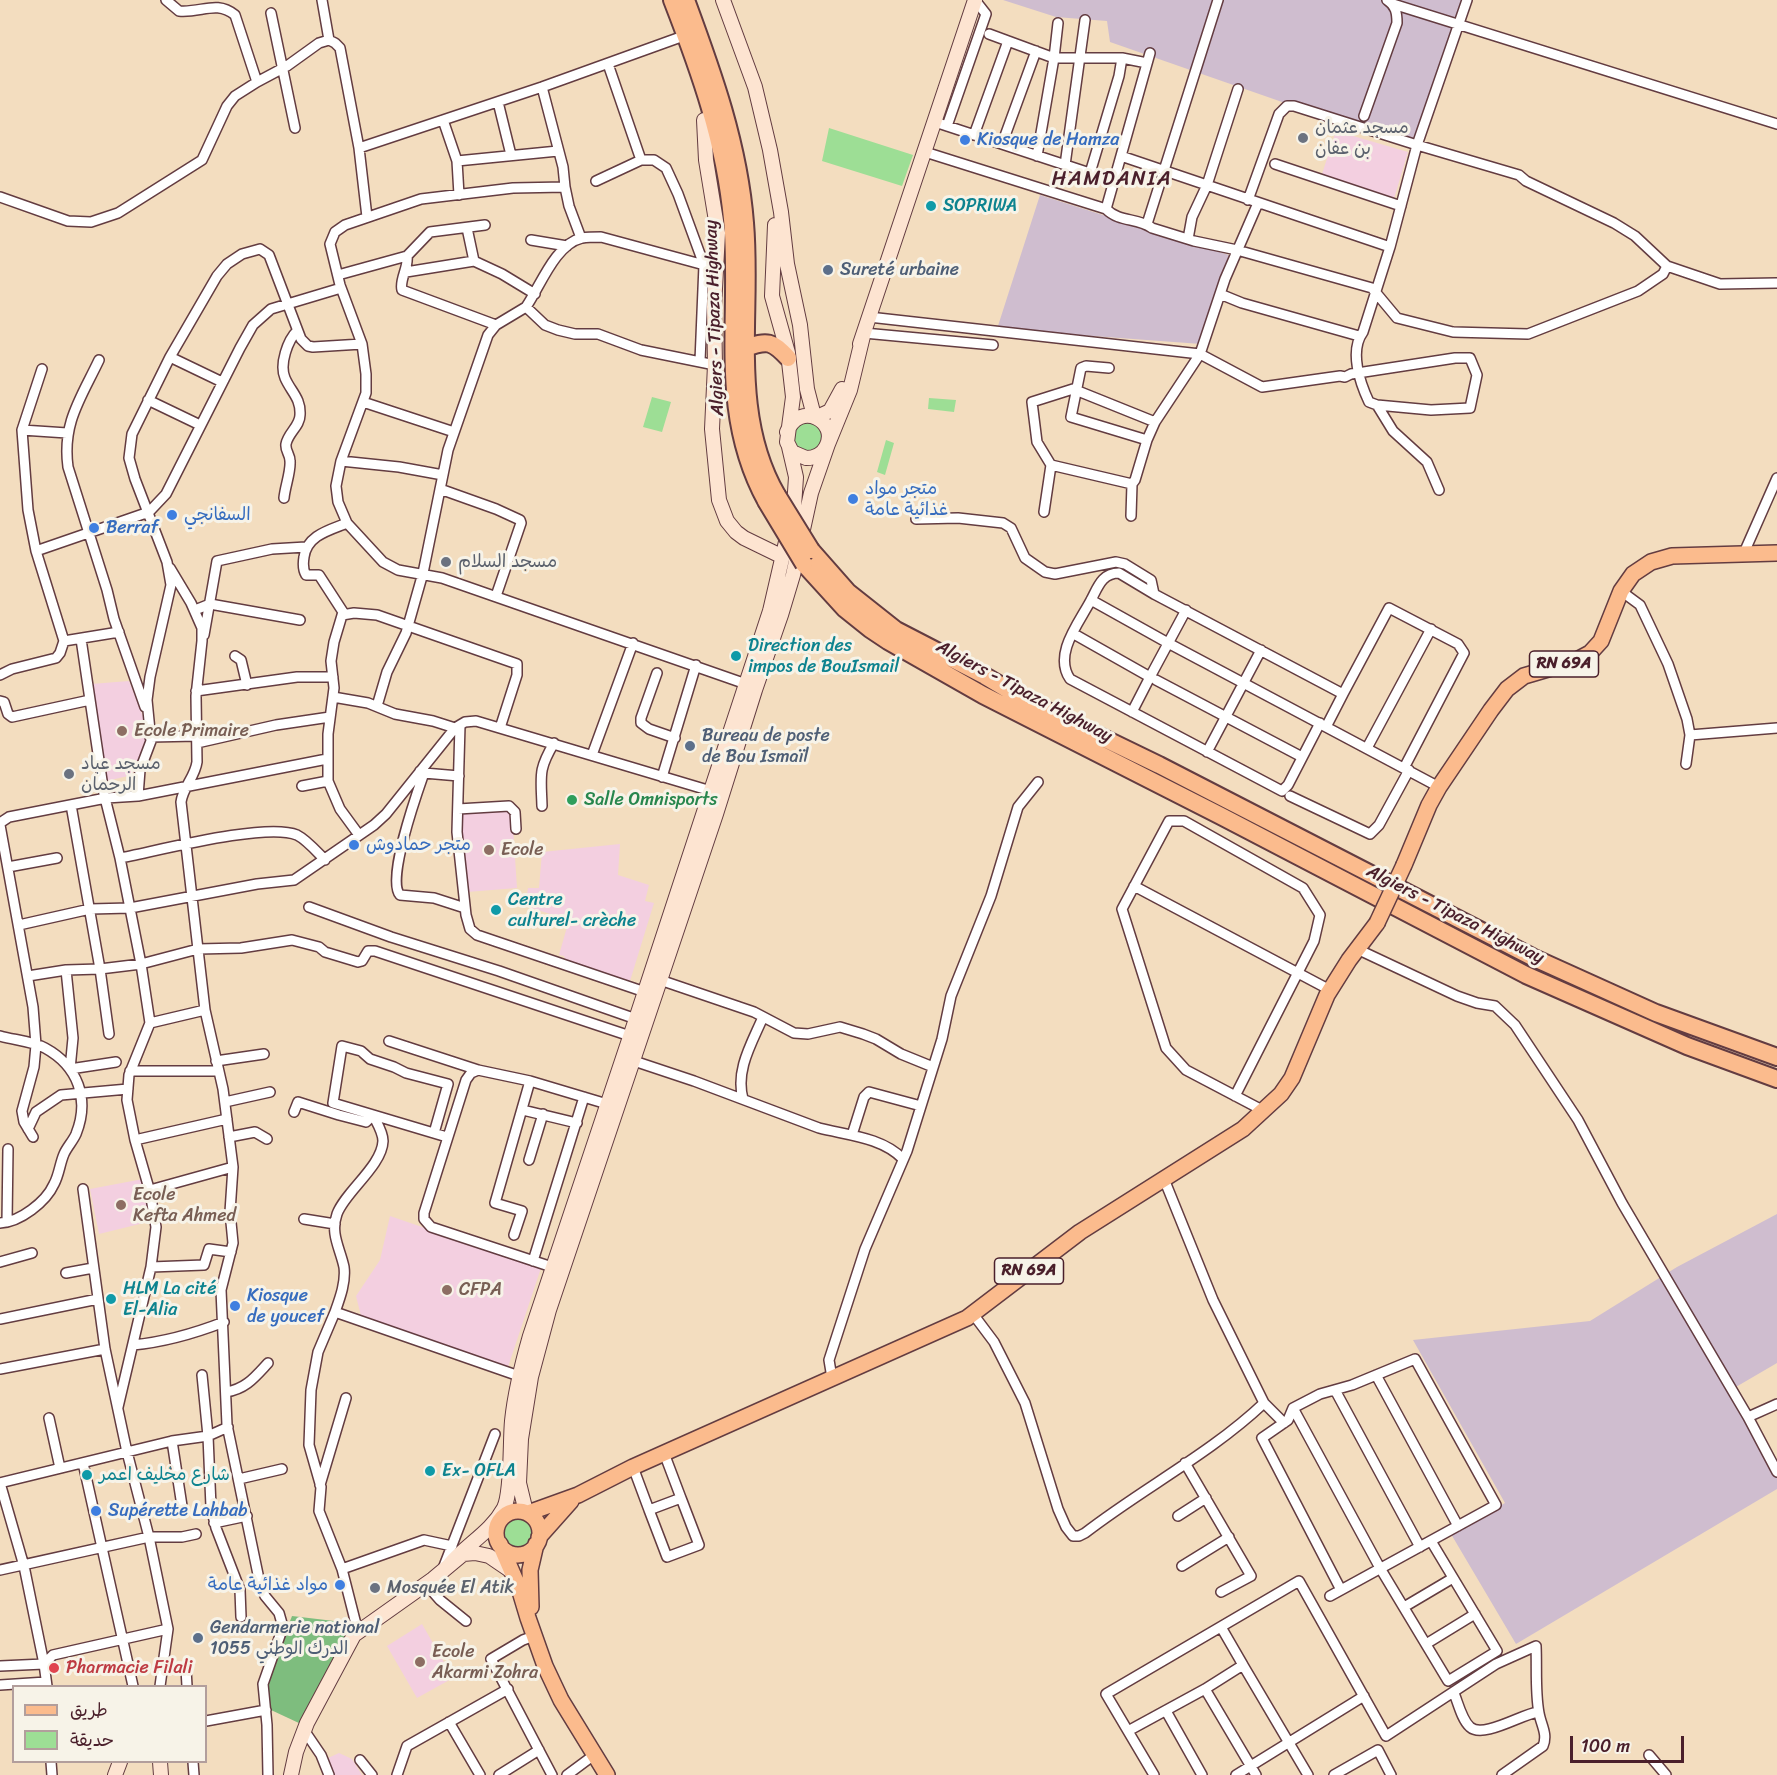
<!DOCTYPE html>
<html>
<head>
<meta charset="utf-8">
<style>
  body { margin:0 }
  #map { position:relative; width:1777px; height:1775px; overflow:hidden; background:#f3ddbf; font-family:Sriracha,"Playpen Sans Arabic",sans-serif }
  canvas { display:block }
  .legend { position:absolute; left:12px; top:1685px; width:195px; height:78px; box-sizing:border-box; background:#f7f3e8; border:2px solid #b29e9c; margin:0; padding:8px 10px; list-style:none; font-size:18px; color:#4a1f2b }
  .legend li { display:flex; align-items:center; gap:12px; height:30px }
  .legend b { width:30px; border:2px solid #b29e9c }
  .scale { position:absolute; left:1570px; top:1736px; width:114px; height:27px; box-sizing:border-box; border:3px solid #4a1f2b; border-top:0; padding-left:8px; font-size:18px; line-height:21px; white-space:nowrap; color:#4a1f2b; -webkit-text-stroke:4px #f7f3e8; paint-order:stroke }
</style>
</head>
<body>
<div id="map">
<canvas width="1777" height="1775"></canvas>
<ul class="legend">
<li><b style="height:8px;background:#fbbb8d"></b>طريق</li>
<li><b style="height:16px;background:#9dde95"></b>حديقة</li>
</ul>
<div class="scale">100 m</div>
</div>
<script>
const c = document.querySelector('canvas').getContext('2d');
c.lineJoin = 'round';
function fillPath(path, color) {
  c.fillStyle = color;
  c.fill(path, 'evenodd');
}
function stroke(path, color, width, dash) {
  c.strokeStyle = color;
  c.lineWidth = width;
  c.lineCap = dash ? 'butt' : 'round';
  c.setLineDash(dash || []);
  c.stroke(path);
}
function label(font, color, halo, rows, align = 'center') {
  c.font = font + ' Sriracha,"Playpen Sans Arabic",sans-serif';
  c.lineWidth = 6;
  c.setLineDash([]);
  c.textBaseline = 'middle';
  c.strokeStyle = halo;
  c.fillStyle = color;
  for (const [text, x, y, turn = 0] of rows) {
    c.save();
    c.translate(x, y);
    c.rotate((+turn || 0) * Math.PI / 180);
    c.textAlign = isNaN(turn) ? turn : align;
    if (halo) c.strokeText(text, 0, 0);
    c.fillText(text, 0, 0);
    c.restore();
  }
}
fillPath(new Path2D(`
  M 1336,131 L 1408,152 L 1393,202 L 1321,177 Z
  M 129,681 L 143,716 L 146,745 L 132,775 L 107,781 L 91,684 Z
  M 507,808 L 512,812 L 517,888 L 467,892 L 460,812 Z
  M 620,844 L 618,875 L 649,885 L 645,901 L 654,903 L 630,981 L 565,959 L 564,956 L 559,955 L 569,920 L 525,906 L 528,888 L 539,888 L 542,852 Z
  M 143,1179 L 152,1221 L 99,1234 L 90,1189 Z
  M 390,1216 L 541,1268 L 508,1367 L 361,1316 L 356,1296 L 380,1260 Z
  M 422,1624 L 453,1678 L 417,1698 L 387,1646 Z
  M 339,1753 L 352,1759 L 362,1775 L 332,1775 L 328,1758 Z`), '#f3cfe0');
fillPath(new Path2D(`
  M 1003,0 L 1464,0 L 1414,148 L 1110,42 L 1107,21 L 1056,17 Z
  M 1040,195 L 1229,255 L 1201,344 L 997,329 Z
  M 1777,1214 L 1777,1363 L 1729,1391 L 1777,1471 L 1777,1489 L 1516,1644 L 1451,1534 L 1505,1503 L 1413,1340 L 1590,1321 L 1677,1267 Z`), '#cfbdcf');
fillPath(new Path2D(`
  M 829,128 L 913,155 L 902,186 L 822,161 Z
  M 652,397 L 671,402 L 662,432 L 643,427 Z
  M 929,398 L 956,400 L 954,412 L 928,409 Z
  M 804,421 L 815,423 C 823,434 823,437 818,449 L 807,453 L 796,449 L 792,433 Z
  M 886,440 L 894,443 L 885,475 L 877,472 Z
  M502 1532a16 16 0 1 1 32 0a16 16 0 1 1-32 0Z`), '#9dde95');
fillPath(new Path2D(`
  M 292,1616 L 334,1621 L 348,1637 L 301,1724 L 271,1710 L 267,1681 Z`), '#7ebd7e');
const minor = new Path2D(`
  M 166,0 L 179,11 C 202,13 216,0 235,15 L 257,82 L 287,66 L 319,43 L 329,40 L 335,43 L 340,48 L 359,148 L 367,217
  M 322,0 L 329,40
  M 1467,0 L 1417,145 L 1519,175 L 1526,181 L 1614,223 L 1635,236 L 1667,266 L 1720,284 L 1777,283
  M 1393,4 L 1777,124
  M 271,13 L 295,128
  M 989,34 L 1054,58 L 1122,58 L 1147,63
  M 608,64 L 641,160
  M 498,102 L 511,155
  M 1364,116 L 1397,23 C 1397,13 1396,6 1387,0
  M 443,120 L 457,161 L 459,195
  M 935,122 L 1114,181
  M 947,126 L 986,14 L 975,0
  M 974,135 L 1008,41
  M 1002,144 L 1036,51
  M 359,148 L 542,87 L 678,38
  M 925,152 L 1106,209 C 1120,223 1137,217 1152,228 L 1194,241 L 1237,250 L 1372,288 L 1397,318 L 1453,332 L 1528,334 L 1638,291 L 1663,274 L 1667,266
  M 1037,156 L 1054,58 L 1058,23
  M 1121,156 L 1390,247
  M 457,161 L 558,151
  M 1275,164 L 1401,206
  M 1065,165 L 1085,20
  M 1090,173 L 1119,76 L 1122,58
  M 596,181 L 641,160 L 654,160 L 666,168 L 678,194 L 704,265 L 700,361
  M 565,187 L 569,206 L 581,238
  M 0,197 L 68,221 L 91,222 L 118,213 L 202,160 L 227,106 L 235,96 L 257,82
  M 1248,200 L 1279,114 L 1287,106 L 1294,106 L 1417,145 L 1390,247 L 1363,332 C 1349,351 1360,383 1369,402 L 1377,405
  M 1106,209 L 1150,53
  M 1147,224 L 1218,0
  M 467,228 L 474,261
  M 1188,239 L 1192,217 L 1207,185 L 1238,89
  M 531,240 L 567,246
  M 407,256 C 409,267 399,280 402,290 L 496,325
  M 406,272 L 474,261 L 502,274 L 535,294
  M 338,275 L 407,256 L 430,232 L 485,225
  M 1220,294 L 1242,303 L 1359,336
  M 526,307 C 540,287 555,244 582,238 C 588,237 595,237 601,237 L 708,266
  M 869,317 L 1200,354 L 1225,279 L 1258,203
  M 864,333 L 993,345
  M 362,344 L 340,285 L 330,244 L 335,232 L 345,225 L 421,199 L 513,188 L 565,187 L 563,167 L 542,87
  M 170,357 L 222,382
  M 99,360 C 81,398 62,423 68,467 L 107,590 L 114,619 L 145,707
  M 1109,368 L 1086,366 L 1081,368 L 1071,417 L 1147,440
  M 42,369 L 22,430 L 67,433
  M 148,400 L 200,425
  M 363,402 L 454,432
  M 22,430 L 28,510 L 36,551 L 64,641 L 119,632
  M 341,461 L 399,467 L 443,475
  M 1051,465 L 1132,484
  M 440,489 L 496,509 L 520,520 L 521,523 L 496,596
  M 284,498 C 285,487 291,471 290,461 C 290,454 285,451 286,444 C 288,433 300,426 300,415 C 301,398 291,392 285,378 C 279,364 288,340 297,331
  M 1044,512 L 1051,465 L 1037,442 L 1032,402 L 1073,389 L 1155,422
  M 1131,516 L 1132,484 L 1135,480 L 1147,440 L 1155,422 L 1200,354 L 1262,387 L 1340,376 L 1345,377 L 1351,374 L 1455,358 L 1470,358 L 1477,375 L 1470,408 L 1431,410 L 1377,405 L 1393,431 L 1427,462 L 1439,490
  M 916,519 L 958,518 L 1003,523 L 1011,528 L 1025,558 L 1045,572 L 1055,574 L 1116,562 L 1125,564 L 1151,580 L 1154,594 L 1343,694 L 1326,727
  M 347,523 C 330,530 307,535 304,557 C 303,563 303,570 306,575 L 319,575 L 343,612 L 334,642 L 331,661 L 334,688 L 328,734 L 328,781 L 340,809 L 359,835
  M 36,551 L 149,512 L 166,494 L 240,348 L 253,325 L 271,309 L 341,288
  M 1743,555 L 1777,478
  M 170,568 L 191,603 L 202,628 L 202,641 L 196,696 L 197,762 C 195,777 183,787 181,802 L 205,1010 L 223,1089 L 233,1167 L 230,1212 L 233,1243 L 221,1290 L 227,1425 L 260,1584 L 265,1596 L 279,1613 L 283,1627 L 263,1684 L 267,1725 L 268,1775
  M 1621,591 L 1640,605 L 1668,664 L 1687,719 L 1690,735 L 1686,764
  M 1154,594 L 1119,573 C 1102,573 1098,587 1091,600 L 1168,643 L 1439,787
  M 1091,600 C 1079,623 1053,654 1070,679 L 1282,791 L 1288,785 L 1320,723
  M 195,610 L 210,604 L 300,620
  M 342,615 L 354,613 L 377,615 L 517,664 L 517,675 L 500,728
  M 1074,634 L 1150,677 L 1186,610
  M 204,635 L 217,561 L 272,549 L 306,547
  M 81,639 L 104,794 L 120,858 L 141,964 L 150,1023 L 129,1075 L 127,1100 L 135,1140 L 150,1192 L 156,1227 L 151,1267 L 118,1407
  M 235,656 L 241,660 L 247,685
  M 657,673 L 641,718 L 641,723 L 649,729 L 675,738
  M 0,675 L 12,669 L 56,658 L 60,653 L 64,641
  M 1156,680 L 1302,757
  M 196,691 L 297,677 L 333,677
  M 1343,694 L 1389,608 L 1458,644 L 1464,653 L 1404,768
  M 333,697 L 368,703 L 395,714 L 433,721 L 455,728
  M 0,701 L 4,702 L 8,714 L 12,717 L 90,700
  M 377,706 L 387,672 L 406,633 L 423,573 L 448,450 L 488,335 L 496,325 L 526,307 L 545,325 L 558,330 L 575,334 L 598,334 L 641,350 L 715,365
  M 1132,712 L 1150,677
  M 460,725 L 457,832 L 466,915 L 470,929 L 477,935 L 645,992
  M 1690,735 L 1777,728
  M 150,737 L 197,736
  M 197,743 L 276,725 L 330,717
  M 1367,748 L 1431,629
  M 1207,752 L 1261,650
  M 592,755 L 633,643
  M 420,771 L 424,773 C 417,793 386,880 400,895 L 434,898 L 465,908
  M 424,773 L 459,776
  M 662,777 L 696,665
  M 302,786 L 328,781
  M 138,796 L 140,770 L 151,741 L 147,700 L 150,677 L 171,585 L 167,562 L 135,479 L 129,458 L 132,434 L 170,357 L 217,276 L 227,264 L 242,254 L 260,249 L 269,255 L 301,339 L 308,346 L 313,347 L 362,344 L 366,374 L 366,393 L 341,461 L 336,486 L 338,502 L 347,523 L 383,562 L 398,570 L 442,578 L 746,684
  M 1290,796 L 1370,834 L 1379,825 L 1409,770
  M 71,805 L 100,969 L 109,1034
  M 542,806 C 541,775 538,770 554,743
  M 458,809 L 509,806 L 515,812 L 516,829
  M 0,823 L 9,817 L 106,798 L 138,796 L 327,759
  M 0,825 L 33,1007 L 36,1045 L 34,1067 L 22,1111 L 24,1122 L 33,1137
  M 120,858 C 157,851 266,822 297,835 C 307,840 317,852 325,860
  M 8,867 L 57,858
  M 1134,886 L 1330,990
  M 309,907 L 391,937 L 499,971 L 636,1019
  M 19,925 L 90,909 L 130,908 L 257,884 L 294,880 L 374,825 L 386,814 L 455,728 L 465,722 L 476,721 L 711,791
  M 1357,949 L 1457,996 L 1477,1003 L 1495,1006 L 1515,1025 L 1578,1120 L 1622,1203 L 1748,1417 L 1777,1472
  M 66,970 L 73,1038 L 70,1069 L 116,1062
  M 28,976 L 66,970 L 100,969 L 141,964 L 198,949 L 241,948 L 292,940 L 319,947 L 325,952 L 358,962 L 362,961 L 368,951 L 375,951 L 630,1036
  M 660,980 L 754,1012 L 794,1033 L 808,1034 L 840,1027 L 863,1034 L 876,1039 L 901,1054 L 933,1067
  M 150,1023 L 205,1010
  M 0,1036 C 14,1040 32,1041 45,1048 C 78,1066 90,1099 76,1134 C 73,1141 67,1147 64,1154 C 60,1163 59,1175 54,1184 C 46,1202 20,1222 0,1223
  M 389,1041 L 478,1070
  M 216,1061 L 264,1054
  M 634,1061 L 694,1081 L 819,1128 C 846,1135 882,1137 903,1159
  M 130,1071 L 218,1071
  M 1235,1096 L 1314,941 L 1320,915 L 1303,888 L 1184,821 L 1169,821 L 1122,909 L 1166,1048 L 1186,1070 L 1264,1111
  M 743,1099 C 735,1070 752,1043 763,1017
  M 225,1102 L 270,1092
  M 523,1110 L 577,1123
  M 294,1112 L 298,1102 L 339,1115 L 366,1122 L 373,1115 C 377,1123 383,1132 383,1141 C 382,1166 345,1192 337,1214 C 330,1234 340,1248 344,1267 C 346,1282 340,1298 335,1312
  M 28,1129 L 36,1112 L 61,1095 L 128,1089
  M 434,1133 L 448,1084 L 406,1073 L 394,1067 L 370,1059 L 361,1051 L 342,1046 L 333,1103 C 371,1114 409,1126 447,1137
  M 852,1135 L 864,1097 L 869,1092 L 921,1106
  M 229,1137 L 255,1132 L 267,1139
  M 135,1140 L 227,1119
  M 529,1160 L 543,1114
  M 1164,1179 L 1213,1300 L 1264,1403 L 1284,1423
  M 83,1189 L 105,1349 L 127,1452 L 149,1537 L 168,1629 L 160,1686
  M 150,1190 L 233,1167
  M 304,1219 L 335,1224
  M 7,1222 L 8,1149
  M 514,1235 L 522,1211 L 495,1203 L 530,1081
  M 533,1261 L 584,1097
  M 0,1262 L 32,1253
  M 151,1267 L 204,1265 L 209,1249 L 231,1252
  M 552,1267 L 431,1227 L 424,1219 L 424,1213 L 466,1080 L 471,1073 L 478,1070 L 530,1081 L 607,1104
  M 66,1273 L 93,1268
  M 973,1314 L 994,1342 L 1025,1403 L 1058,1509 L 1066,1527 L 1073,1536 L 1079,1536 L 1085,1533 C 1143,1488 1210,1454 1264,1403
  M 0,1319 L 98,1299
  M 133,1345 C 165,1342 193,1334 224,1322
  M 0,1369 L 105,1349
  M 202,1375 L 208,1436 L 211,1507 L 216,1528 L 240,1590 L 241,1617
  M 1376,1375 L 1458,1526
  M 832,1378 L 829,1360 L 865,1249 L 907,1151 L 942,1039 L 951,996 L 991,896 L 1018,807 L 1038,782
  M 1335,1390 L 1420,1547
  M 226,1392 C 246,1389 255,1377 268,1363
  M 1293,1408 L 1380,1568 L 1448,1681 L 1497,1651 L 1431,1541
  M 1748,1417 L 1777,1404
  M 49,1418 L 60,1468
  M 172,1441 L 182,1506
  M 83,1463 L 133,1686
  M 1185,1463 L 1251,1576 L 1221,1592
  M 633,1467 L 649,1510 L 681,1498 L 664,1453
  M 239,1479 L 282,1469
  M 0,1483 L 172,1441 L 208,1436 L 228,1427
  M 0,1483 L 24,1566 L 44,1664 L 47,1686
  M 320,1485 L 346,1398
  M 649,1510 L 667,1557 L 699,1545 L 681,1498
  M 1178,1516 L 1206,1498
  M 214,1523 L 247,1516
  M 444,1566 L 495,1434
  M 1182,1566 L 1229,1537
  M 342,1569 L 424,1540 L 452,1546
  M 0,1570 L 149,1537 L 182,1537 L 196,1534
  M 426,1584 L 440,1600 L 466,1621
  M 1330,1596 C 1385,1566 1441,1535 1496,1505 L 1415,1359 L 1352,1385 L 1320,1394 L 1293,1408 L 1288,1420 L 1262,1438 L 1341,1590
  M 1404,1607 L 1453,1578
  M 358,1632 L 342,1569 L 319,1511 L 321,1487 L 309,1445 L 311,1390 L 318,1352 L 335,1312 L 519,1376
  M 534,1636 L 523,1640 L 491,1659 L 552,1775
  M 1426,1644 L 1475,1614
  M 1240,1660 L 1308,1775
  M 0,1666 L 44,1664 L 53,1655 L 168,1629
  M 186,1669 L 187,1686
  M 0,1685 L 46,1682
  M 1205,1689 L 1256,1775
  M 1454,1693 C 1458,1703 1462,1720 1470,1727 C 1483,1739 1522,1714 1538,1712
  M 1166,1711 L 1202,1775
  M 206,1721 L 266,1710
  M 449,1722 L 480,1775
  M 304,1730 L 321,1755 L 329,1775
  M 1128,1731 L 1205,1689 L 1243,1665 L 1221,1627
  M 1649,1755 L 1666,1775
  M 360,1760 L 372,1775
  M 51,1762 L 52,1775
  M 193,1762 L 194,1775
  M 397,1775 L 407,1746 L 508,1689
  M 499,1775 L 539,1750
  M 567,1775 L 594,1755
  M 1154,1775 L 1106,1694 L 1299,1581 L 1386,1736 L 1496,1664 L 1536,1646 C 1537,1668 1535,1692 1539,1713 C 1541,1725 1548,1734 1543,1746 L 1502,1775
  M 1236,1775 L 1364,1696
  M 1334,1775 L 1378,1750 L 1391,1775`);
const secondary = new Path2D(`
  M 723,0 L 755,87 L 770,150 L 781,212 L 787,264 L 800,325 L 807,389 L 814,416
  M 704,120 L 706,160 L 718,233 L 714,307 L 715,365 L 712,429 L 719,500 L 727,521 L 736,532 L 744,538 L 783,557
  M 775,225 L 772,296 L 788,353 L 793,397 L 787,442 L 792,452 L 806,458 C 815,458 822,455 826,447 C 840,421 799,400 787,432
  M 860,344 L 975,0
  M 817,417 L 830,411 L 842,389
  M 526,1512 L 519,1483 L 521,1439 L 531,1377 L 549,1310 L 716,814 L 755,690 L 781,615 L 793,575 L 811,493 L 828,444 L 850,390 L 863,336
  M 450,1564 C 467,1544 491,1532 504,1508 C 512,1492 510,1441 512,1421 C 515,1392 522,1364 530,1336 L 636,1019 L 770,611 L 794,507 L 796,477 L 789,447
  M 160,1762 L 161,1775
  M 115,1775 L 120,1762
  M 291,1775 L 296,1752 L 307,1723 L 354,1635 L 433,1579 L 463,1554 L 475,1553 L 489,1556 L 511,1571`);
const primary = new Path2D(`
  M 1404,865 L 1429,805 L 1439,787 L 1491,710 L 1507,689 L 1524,676 L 1575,661 L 1590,653 L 1601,641 L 1621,591 L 1633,574 L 1651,562 L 1672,556 L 1777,553
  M496 1533a22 22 0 1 1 44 0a22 22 0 1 1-44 0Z
  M 528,1513 L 578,1495 L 633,1467 L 967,1318 L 1080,1232 L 1243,1129 L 1281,1094 L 1292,1078 L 1327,995 L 1349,960 L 1377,923
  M 539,1537 L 571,1501
  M 500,1544 L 519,1588 L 528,1618 L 545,1666 L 561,1700 L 607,1775
  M 531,1607 L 530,1570 L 536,1544`);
const motorway = new Path2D(`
  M 672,0 C 700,72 725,142 732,219 C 741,317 716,410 766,501
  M 686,0 C 713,73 739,145 745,223 C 753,314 729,412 777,495
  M 745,348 C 768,340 772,341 788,358
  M 811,550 L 848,592 L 896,630 L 985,676 L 1029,702 L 1159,765 L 1532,957 L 1656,1013 L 1777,1057
  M 804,564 L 845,609 L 870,629 L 888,641 L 983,695 L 1221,816 L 1526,975 L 1687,1046 L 1777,1079`);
stroke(minor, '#633c41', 12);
stroke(secondary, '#633c41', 16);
stroke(primary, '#633c41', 18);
stroke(motorway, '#633c41', 20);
stroke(minor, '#fff', 9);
stroke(secondary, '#fde4d1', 14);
stroke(primary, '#fbbb8d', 15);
stroke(motorway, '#fbbb8d', 16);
const primaryBridge = new Path2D(`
  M 1377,923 L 1404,865`);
const motorwayBridge = new Path2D(`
  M 777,495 L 811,550
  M 766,501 L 804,564`);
stroke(primaryBridge, '#633c41', 18, []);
stroke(motorwayBridge, '#633c41', 20, []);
stroke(primaryBridge, '#fbbb8d', 15);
stroke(motorwayBridge, '#fbbb8d', 16);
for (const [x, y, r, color] of [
  [1303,138,6,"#6b7280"],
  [965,140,6,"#3f7fe0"],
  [931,206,6,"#0f9aa8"],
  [828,270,6,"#5c6f8a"],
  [853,499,6,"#3f7fe0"],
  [172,515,6,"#3f7fe0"],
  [94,528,6,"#3f7fe0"],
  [446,562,6,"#6b7280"],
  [736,656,6,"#0f9aa8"],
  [122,731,6,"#8d6e63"],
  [690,746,6,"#5c6f8a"],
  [69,774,6,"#6b7280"],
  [572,800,6,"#2e9e5b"],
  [354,845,6,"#3f7fe0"],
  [489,850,6,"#8d6e63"],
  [496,910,6,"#0f9aa8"],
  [121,1205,6,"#8d6e63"],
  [447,1290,6,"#8d6e63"],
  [111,1299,6,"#0f9aa8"],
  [235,1306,6,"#3f7fe0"],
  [430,1471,6,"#0f9aa8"],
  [87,1475,6,"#0f9aa8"],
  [96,1511,6,"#3f7fe0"],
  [340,1585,6,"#3f7fe0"],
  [375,1588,6,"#6b7280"],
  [198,1638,6,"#5c6f8a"],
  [420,1662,6,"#8d6e63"],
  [54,1668,6,"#e0444e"]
]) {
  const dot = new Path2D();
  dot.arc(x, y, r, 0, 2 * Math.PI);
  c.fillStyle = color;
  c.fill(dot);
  stroke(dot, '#f7f3e8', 2);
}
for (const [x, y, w] of [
  [1564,664,69],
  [1029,1271,69]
]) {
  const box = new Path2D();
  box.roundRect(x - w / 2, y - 13, w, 26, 4.5);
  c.fillStyle = '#f7f3e8';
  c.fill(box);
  stroke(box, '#4a1f2b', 1.5);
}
label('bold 16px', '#4a1f2b', null, [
  ["RN 69A",1564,664],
  ["RN 69A",1029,1271]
]);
label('18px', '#5b616d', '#f7f3e8', [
  ["مسجد عثمان",1315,128],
  ["بن عفان",1315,149],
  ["مسجد السلام",458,562],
  ["مسجد عباد",81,764],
  ["الرحمان",81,785],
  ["Mosquée El Atik",387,1588]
], 'left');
label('18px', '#366cbe', '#f7f3e8', [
  ["Kiosque de Hamza",977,140],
  ["متجر مواد",865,489],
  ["غذائية عامة",865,510],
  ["السفانجي",184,515],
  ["Berraf",106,528],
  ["متجر حمادوش",366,845],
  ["Kiosque",247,1296],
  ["de youcef",247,1317],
  ["Supérette Lahbab",108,1511],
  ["مواد غذائية عامة",328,1585,"right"]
], 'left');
label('18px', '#0d838f', '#f7f3e8', [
  ["SOPRIWA",943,206],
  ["Direction des",748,646],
  ["impos de BouIsmail",748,667],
  ["Centre",508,900],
  ["culturel- crèche",508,921],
  ["HLM La cité",123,1289],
  ["El-Alia",123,1310],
  ["Ex- OFLA",442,1471],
  ["شارع مخليف اعمر",99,1475]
], 'left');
label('18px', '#4e5e75', '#f7f3e8', [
  ["Sureté urbaine",840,270],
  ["Bureau de poste",702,736],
  ["de Bou Ismaïl",702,757],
  ["Gendarmerie national",210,1628],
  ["1055 الدرك الوطني",210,1649]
], 'left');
label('18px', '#4a1f2b', '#f7f3e8', [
  ["Algiers - Tipaza Highway",715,318,-92],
  ["Algiers - Tipaza Highway",1024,692,28],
  ["Algiers - Tipaza Highway",1455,915,27]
]);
label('18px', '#785e54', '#f7f3e8', [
  ["Ecole Primaire",134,731],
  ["Ecole",501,850],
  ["Ecole",133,1195],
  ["Kefta Ahmed",133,1216],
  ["CFPA",459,1290],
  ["Ecole",432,1652],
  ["Akarmi Zohra",432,1673]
], 'left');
label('18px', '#27864d', '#f7f3e8', [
  ["Salle Omnisports",584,800]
], 'left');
label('18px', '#be3a42', '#f7f3e8', [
  ["Pharmacie Filali",66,1668]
], 'left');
c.letterSpacing = '1.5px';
label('21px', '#4a1f2b', '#f7f3e8', [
  ["HAMDANIA",1112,180]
]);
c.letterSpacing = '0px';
</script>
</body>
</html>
